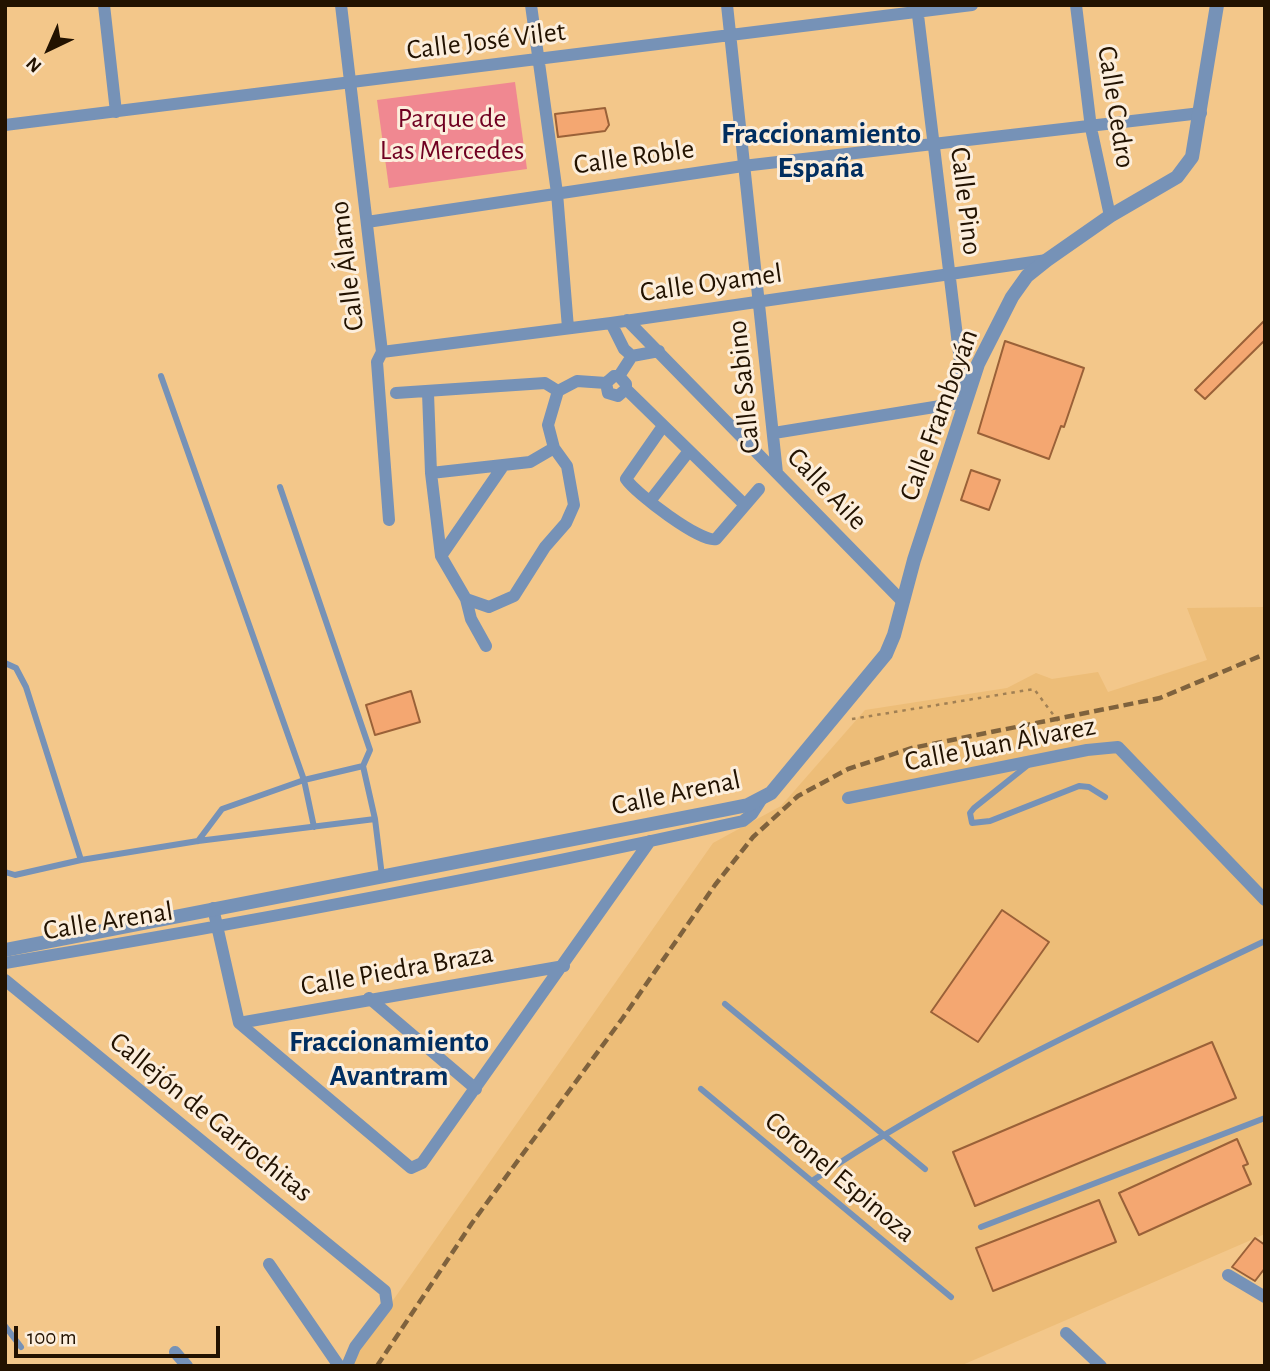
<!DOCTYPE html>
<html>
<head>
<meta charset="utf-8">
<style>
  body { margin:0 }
  #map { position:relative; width:1270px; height:1371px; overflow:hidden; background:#f3c78a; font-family:"Alegreya Sans",sans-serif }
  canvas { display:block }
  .frame { position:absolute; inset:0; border:7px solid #221200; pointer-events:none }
  .north { position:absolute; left:14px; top:14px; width:70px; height:70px; -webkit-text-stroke:5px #fceedc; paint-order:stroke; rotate:224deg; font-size:19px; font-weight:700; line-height:28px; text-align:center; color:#221200 }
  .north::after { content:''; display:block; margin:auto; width:24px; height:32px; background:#221200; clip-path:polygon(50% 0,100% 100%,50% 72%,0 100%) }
  .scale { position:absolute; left:14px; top:1326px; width:206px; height:32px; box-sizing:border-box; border:4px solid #221200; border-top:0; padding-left:9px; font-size:21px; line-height:24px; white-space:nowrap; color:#221200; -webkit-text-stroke:5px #fceedc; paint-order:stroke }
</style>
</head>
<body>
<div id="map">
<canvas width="1270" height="1371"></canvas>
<div class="frame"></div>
<div class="north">N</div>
<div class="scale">100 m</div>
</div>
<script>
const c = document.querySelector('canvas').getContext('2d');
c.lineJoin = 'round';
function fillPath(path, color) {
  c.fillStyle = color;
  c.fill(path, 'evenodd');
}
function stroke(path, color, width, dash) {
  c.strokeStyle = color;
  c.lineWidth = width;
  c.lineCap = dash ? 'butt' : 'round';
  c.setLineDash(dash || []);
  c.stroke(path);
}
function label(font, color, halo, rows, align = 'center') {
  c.font = font + ' "Alegreya Sans",sans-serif';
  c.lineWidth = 6;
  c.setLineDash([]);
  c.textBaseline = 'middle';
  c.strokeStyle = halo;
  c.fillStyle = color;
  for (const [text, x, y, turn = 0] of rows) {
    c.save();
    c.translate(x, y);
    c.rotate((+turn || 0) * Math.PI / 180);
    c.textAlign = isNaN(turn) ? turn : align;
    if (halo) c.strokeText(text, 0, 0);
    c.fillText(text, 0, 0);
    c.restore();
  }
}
fillPath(new Path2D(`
  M 1265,607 L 1265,1234 L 960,1366 L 347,1366 L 713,843 L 781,806 L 865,710 L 1007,688 L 1036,673 L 1052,679 L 1098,672 L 1108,692 L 1207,660 L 1187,608 Z`), '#edbd78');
fillPath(new Path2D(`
  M 515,82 L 527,169 L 389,188 L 377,100 Z`), '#f08891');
const building = new Path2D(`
  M 605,108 L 609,125 L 605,131 L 558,137 L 555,114 Z
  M 1265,320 L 1265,340 L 1205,399 L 1195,390 Z
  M 1005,341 L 1084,368 L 1064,427 L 1061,426 L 1049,459 L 978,433 Z
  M 971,470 L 1000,480 L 989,510 L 961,500 Z
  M 411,691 L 420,722 L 375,735 L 366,705 Z
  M 1002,910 L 1049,942 L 978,1042 L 931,1012 Z
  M 1212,1042 L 1236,1098 L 975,1206 L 953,1152 Z
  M 1237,1139 L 1248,1164 L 1243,1166 L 1251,1184 L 1139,1235 L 1119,1193 Z
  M 1099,1200 L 1116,1242 L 993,1291 L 976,1248 Z
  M 1255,1238 L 1265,1245 L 1265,1268 L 1255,1281 L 1232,1267 Z`);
fillPath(building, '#f4a771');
stroke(building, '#9a6138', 2);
stroke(new Path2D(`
  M 852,719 L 1034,689 L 1073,741`), '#a18054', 2.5, [3.5, 5]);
stroke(new Path2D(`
  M 161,376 L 304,780 L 363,766
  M 280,487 L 370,750 L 363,766 L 375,819
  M 5,663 L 16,668 L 26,687 L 81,860 L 15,875 L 5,872
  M 1028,765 L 974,808 L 970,813 L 972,823 L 990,821 L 1079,786 L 1089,787 L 1105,797
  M 198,841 L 222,809 L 304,780 L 314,827
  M 81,860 L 198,841 L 375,819 L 382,876
  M 725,1004 L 925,1169
  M 701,1089 L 951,1297
  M 812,1181 C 954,1085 1110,1015 1265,941
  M 981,1227 L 1265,1118
  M 5,1326 L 21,1347`), '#7692b7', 6);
stroke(new Path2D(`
  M 104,5 L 116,112
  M 341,5 L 382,352 L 377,362 L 389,520
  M 531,5 L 557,193 L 568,328
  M 727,5 L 777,473
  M 1076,5 L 1091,128 L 1110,216
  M 5,125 L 972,5
  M 367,222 L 743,166 L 1201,113
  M 627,320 L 903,602
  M 611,323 L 624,349 L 632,356 L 659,351
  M 382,352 L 611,323 L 1047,260
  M 619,376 L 626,384 L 626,389 L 618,396 L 608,393 L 606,383 L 614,376 L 619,376 L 632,356
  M 626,389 L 745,505
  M 396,393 L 545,383 L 558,391
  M 428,393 L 431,473 L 441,556
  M 663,426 L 626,479 C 635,493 702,544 716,539 L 759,489
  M 774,433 L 965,402 L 917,7
  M 503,466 L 441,556 L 466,599 L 489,607 L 514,596 L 545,547 L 566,523 L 574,505 L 567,466 L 554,448 L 548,425 L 558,391 L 577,381 L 606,383
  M 431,473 L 530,462 L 554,448
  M 650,501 L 689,451
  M 466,599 L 471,619 L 486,646
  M 848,798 L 1087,750 L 1118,747 L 1265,900
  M 213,908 L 239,1023 L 411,1168 L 422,1163 L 650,841
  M 5,963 C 252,922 498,875 743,821 L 752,814 L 761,800
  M 5,980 L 385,1291 L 387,1305 L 355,1347 L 347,1366
  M 369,998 L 476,1089
  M 239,1023 L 564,966
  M 269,1264 L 339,1366
  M 1228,1275 L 1265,1297
  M 1066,1333 L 1101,1366
  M 175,1352 L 187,1366`), '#7692b7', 12);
stroke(new Path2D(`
  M 5,950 L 723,810 L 748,805 L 771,793 L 886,654 L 894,635 L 914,560 L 978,364 L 1012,297 L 1027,276 L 1047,260 L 1110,216 L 1177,177 L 1192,157 L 1217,5`), '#7692b7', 14);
stroke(new Path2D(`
  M 377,1366 L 472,1223 L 622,1019 L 715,885 L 753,837 L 798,796 L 848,769 L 912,748 L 1160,698 L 1265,654`), '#7f623d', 4.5, [10, 5]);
label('28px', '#221200', '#fceedc', [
  ["Calle José Vilet",486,41,-7],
  ["Calle Cedro",1116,107,81],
  ["Calle Roble",634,157,-8],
  ["Calle Pino",966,201,83],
  ["Calle Álamo",347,266,-97],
  ["Calle Oyamel",711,283,-8],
  ["Calle Sabino",744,387,-96],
  ["Calle Framboyán",939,415,-70],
  ["Calle Aile",827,489,46],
  ["Calle Juan Álvarez",1000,744,-11],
  ["Calle Arenal",676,793,-12],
  ["Calle Arenal",108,921,-9],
  ["Calle Piedra Braza",397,970,-10],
  ["Callejón de Garrochitas",211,1117,39],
  ["Coronel Espinoza",840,1177,40]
]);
label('28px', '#700021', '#fceedc', [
  ["Parque de",452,119],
  ["Las Mercedes",452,151]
]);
label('bold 30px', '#012e60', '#fceedc', [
  ["Fraccionamiento",821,134],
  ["España",821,168],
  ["Fraccionamiento",389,1042],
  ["Avantram",389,1076]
]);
</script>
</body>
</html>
